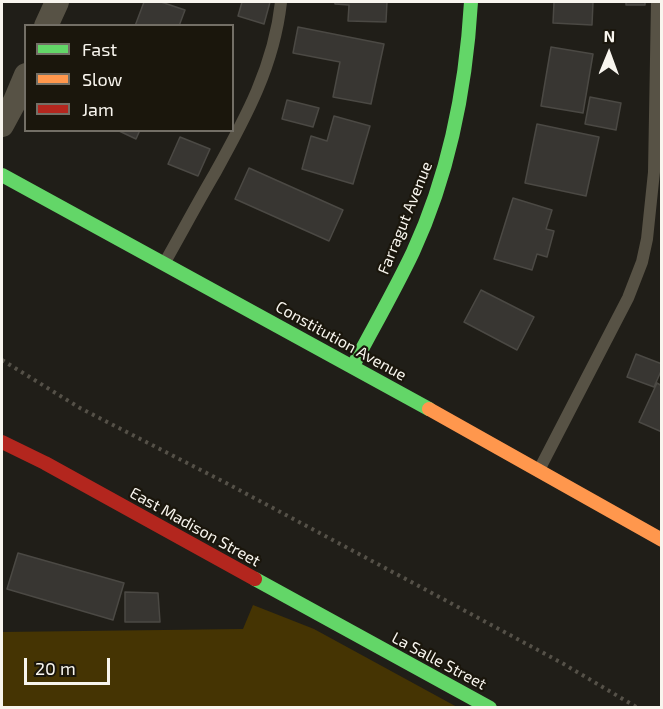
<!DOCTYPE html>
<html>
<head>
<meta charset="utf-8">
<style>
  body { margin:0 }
  #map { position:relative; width:663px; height:709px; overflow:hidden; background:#201e18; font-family:"Exo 2",sans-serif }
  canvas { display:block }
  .frame { position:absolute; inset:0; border:3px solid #f8f5ee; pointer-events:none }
  .legend { position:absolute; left:24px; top:24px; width:210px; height:108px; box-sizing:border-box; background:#1a160c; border:2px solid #736f66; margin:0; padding:8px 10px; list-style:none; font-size:18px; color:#f8f5ee }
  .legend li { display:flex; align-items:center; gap:12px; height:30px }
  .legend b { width:30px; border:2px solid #736f66 }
  .north { position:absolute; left:579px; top:24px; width:60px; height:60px; -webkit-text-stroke:4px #1a160c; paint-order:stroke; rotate:1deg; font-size:16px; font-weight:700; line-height:24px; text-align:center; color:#f8f5ee }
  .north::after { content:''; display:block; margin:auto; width:21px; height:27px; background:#f8f5ee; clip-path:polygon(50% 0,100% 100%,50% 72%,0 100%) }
  .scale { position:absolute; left:24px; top:658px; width:86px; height:27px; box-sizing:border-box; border:3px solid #f8f5ee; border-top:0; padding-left:8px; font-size:18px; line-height:21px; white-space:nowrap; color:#f8f5ee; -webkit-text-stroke:4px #1a160c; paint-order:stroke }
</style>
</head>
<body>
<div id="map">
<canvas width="663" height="709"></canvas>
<div class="frame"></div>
<ul class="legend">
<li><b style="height:8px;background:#63d668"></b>Fast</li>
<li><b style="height:8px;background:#ff974d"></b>Slow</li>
<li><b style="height:8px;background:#b3261e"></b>Jam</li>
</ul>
<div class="north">N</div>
<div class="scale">20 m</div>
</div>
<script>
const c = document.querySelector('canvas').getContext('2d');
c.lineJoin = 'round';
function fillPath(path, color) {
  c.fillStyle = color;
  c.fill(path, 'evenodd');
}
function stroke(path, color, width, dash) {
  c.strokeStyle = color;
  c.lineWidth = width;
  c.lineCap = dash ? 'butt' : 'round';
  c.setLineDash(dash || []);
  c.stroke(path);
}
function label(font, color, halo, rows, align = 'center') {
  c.font = font + ' "Exo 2",sans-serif';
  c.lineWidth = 4.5;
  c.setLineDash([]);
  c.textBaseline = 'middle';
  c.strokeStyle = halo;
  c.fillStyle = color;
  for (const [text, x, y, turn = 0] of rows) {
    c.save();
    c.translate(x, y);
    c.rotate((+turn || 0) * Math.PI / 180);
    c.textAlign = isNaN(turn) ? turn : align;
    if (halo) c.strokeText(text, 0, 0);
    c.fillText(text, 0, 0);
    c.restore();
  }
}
fillPath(new Path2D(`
  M 253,605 L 314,629 L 457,707 L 2,707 L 2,632 L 243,629 Z`), '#453403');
const building = new Path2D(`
  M 144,2 L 161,2 L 185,10 L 179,26 L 135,26 Z
  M 242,2 L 270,2 L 264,24 L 238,16 Z
  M 335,2 L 387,2 L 386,22 L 348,21 L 349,5 L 335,4 Z
  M 554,2 L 593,2 L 592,25 L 553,23 Z
  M 626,2 L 645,2 L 645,5 L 626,5 Z
  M 298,27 L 384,44 L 371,104 L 333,97 L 340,62 L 293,53 Z
  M 551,47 L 593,54 L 583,113 L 541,106 Z
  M 590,97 L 621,103 L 616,130 L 585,124 Z
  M 287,100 L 319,108 L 313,127 L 282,119 Z
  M 334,116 L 370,126 L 353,184 L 302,169 L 311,136 L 327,141 Z
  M 537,124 L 599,137 L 586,196 L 525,183 Z
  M 117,130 L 140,130 L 136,139 Z
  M 180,137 L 210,149 L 198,176 L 168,164 Z
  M 249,168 L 343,210 L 329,241 L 235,199 Z
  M 513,198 L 552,210 L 546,229 L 554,231 L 547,257 L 537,254 L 532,270 L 494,259 Z
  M 481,290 L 534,317 L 517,350 L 464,322 Z
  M 636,354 L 662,364 L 662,369 L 654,387 L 627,377 Z
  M 657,383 L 662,386 L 662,432 L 639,422 Z
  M 18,553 L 124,583 L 113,620 L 7,589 Z
  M 125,592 L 158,593 L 160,622 L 125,622 Z`);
fillPath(building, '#383632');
stroke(building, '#4b4944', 1.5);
stroke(new Path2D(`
  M 2,360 L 80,408 L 228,484 L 430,592 L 562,663 L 638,708`), '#555148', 4, [3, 4.5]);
stroke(new Path2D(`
  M 165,262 C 182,232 198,202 215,173 C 246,117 274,66 281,2
  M 539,470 L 628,298 L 642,262 L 647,239 L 654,172 L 657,2`), '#575245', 12);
stroke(new Path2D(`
  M 46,26 L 57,2
  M 2,125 L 15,101 L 26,75`), '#575245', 24);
stroke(new Path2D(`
  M 2,175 L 429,409
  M 353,366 C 373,328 395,290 413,252 C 449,174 466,88 471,2
  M 255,579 L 490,708`), '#63d668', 14);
stroke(new Path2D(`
  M 429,409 L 662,540`), '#ff974d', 14);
stroke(new Path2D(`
  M 2,442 L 45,463 L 255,579`), '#b3261e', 14);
label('16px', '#f8f5ee', '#1a160c', [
  ["Farragut Avenue",405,218,-68],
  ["Constitution Avenue",341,341,29],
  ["East Madison Street",195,527,29],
  ["La Salle Street",439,661,28]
]);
</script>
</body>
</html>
